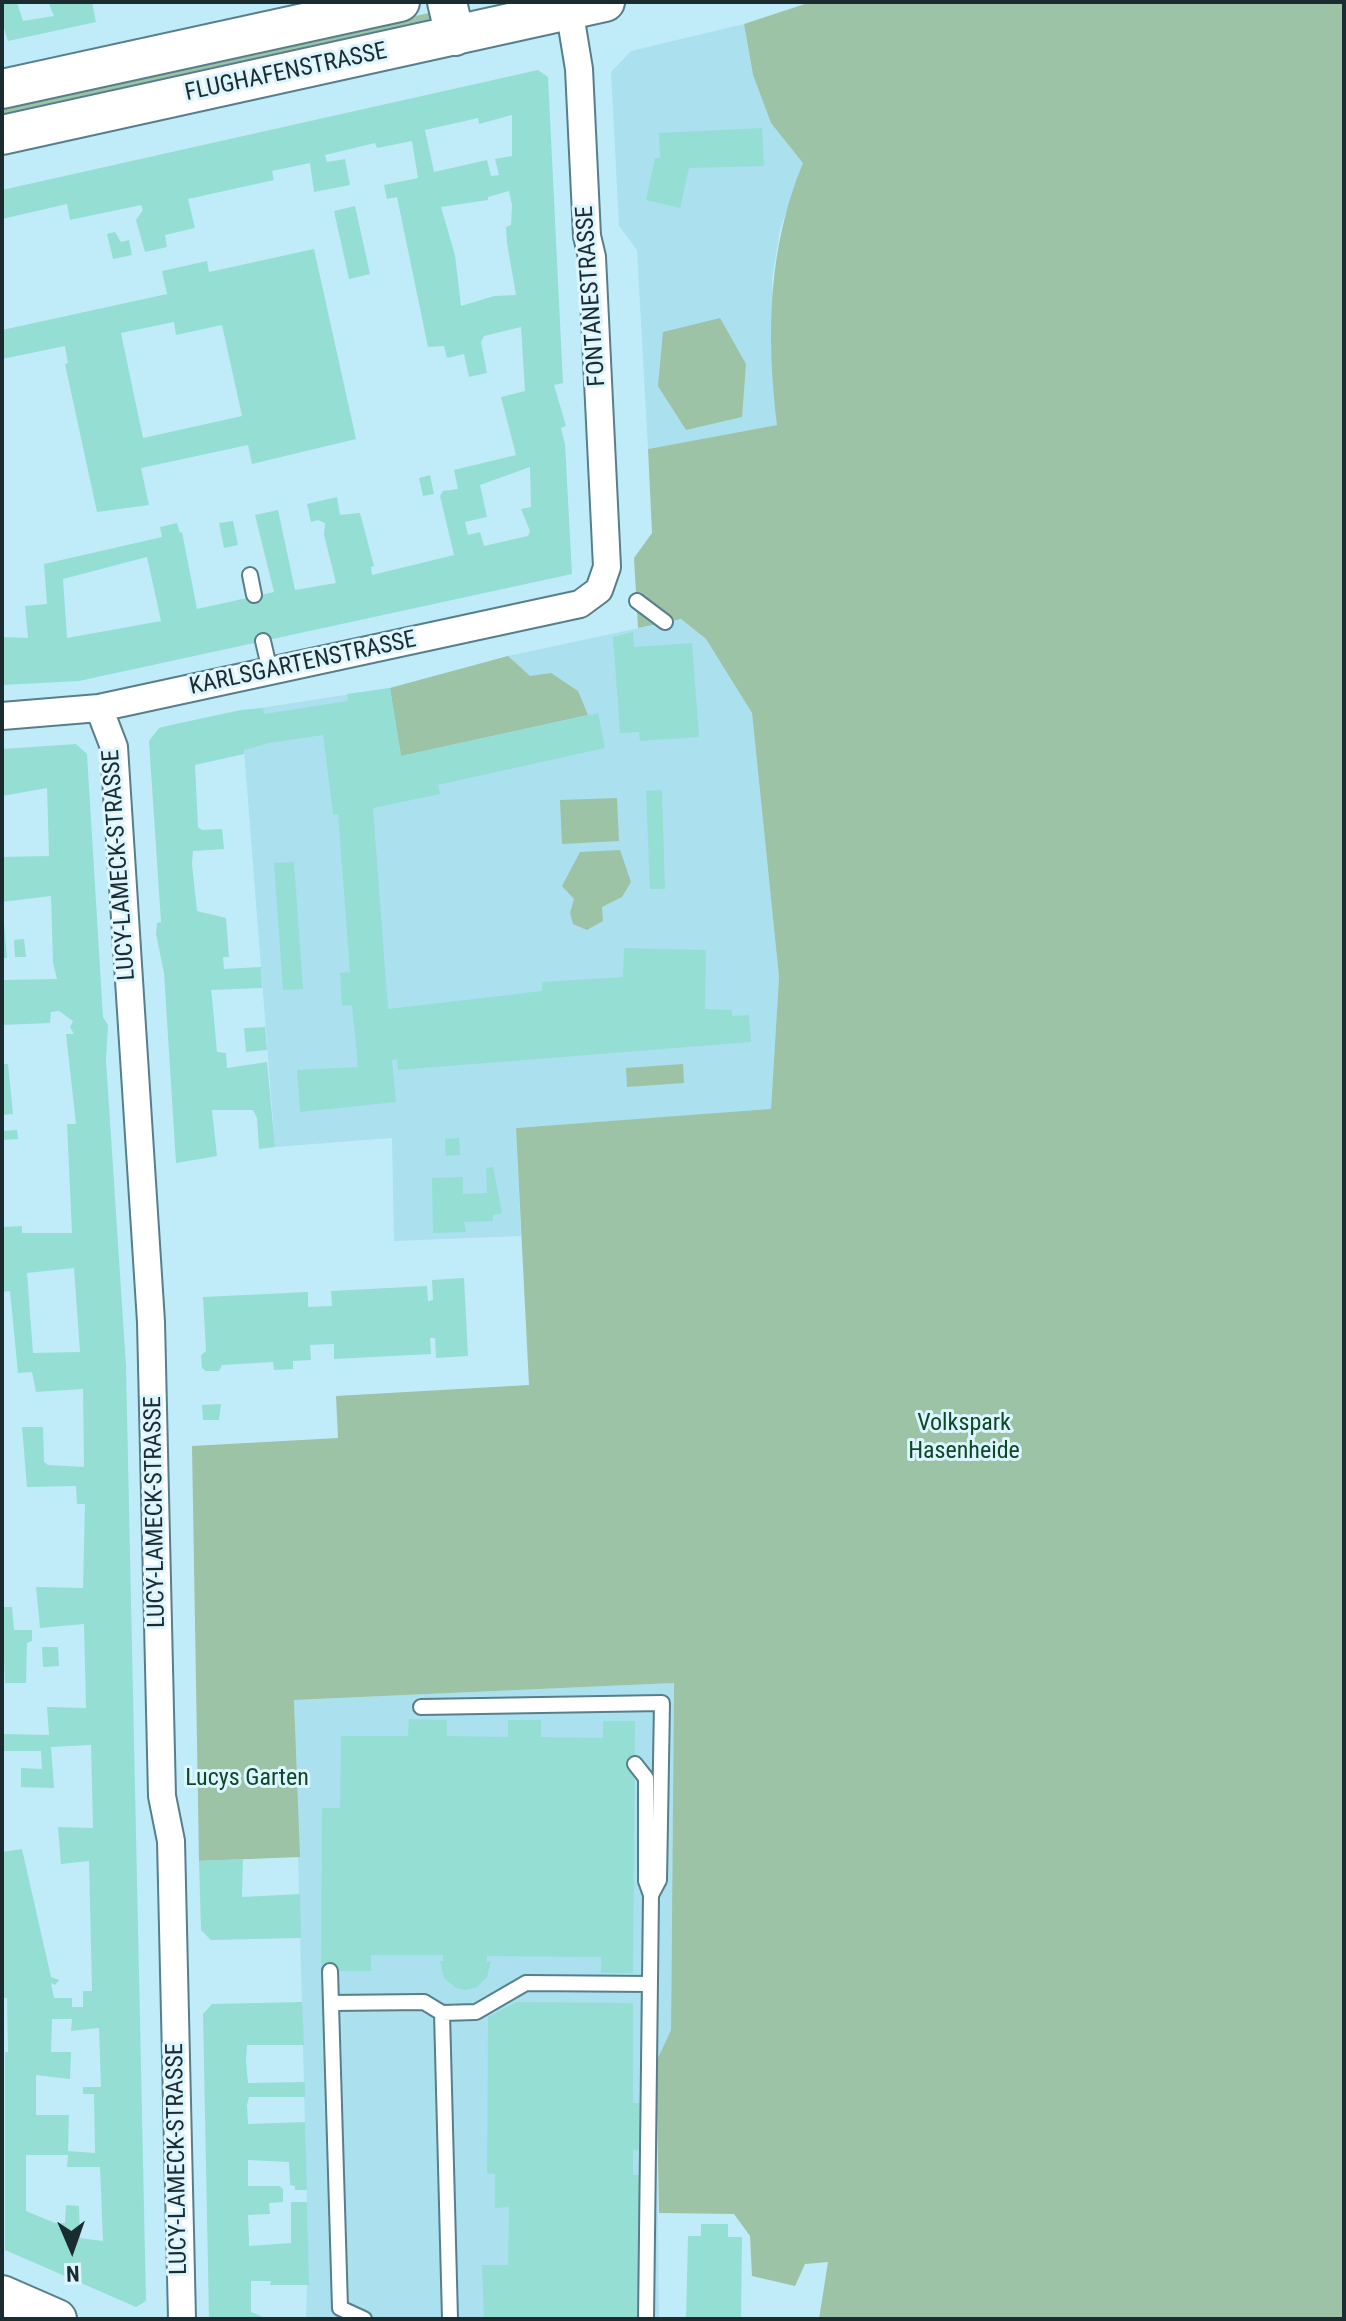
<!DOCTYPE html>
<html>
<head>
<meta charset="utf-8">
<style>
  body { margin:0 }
  #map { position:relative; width:1346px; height:2321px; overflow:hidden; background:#c0ecf9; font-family:"Roboto Condensed",sans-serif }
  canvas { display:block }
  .frame { position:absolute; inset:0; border:4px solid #1b2c31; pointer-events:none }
  .north { position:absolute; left:32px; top:2209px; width:80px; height:80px; -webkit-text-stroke:6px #dcf5fe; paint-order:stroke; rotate:178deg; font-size:22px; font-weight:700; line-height:32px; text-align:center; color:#1b2c31 }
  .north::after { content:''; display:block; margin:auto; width:28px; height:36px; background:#1b2c31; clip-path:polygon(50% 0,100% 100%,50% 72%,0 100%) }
</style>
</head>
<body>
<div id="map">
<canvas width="1346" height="2321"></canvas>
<div class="frame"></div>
<div class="north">N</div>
</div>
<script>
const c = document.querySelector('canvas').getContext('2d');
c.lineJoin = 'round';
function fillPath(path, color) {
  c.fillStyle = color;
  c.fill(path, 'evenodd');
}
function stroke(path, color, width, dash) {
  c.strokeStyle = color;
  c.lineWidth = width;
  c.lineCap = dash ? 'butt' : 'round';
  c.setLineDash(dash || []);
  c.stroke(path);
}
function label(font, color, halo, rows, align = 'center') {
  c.font = font + ' "Roboto Condensed",sans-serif';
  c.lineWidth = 6;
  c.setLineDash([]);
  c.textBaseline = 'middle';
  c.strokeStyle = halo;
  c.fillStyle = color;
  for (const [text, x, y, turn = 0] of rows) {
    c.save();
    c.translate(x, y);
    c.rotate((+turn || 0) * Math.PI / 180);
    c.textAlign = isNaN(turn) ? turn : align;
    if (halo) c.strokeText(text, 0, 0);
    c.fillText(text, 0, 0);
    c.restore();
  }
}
fillPath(new Path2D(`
  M 744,24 L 753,75 L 771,123 L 804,163 L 780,229 L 772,280 L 777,425 L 648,449 L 637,250 L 619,226 L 611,72 L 631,51 Z
  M 681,619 L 706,639 L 752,713 L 779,977 L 771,1110 L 516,1128 L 521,1236 L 394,1241 L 392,1138 L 275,1147 L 241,711 L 390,688 L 508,656 Z
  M 674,1683 L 671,2030 L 656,2062 L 659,2319 L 306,2319 L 308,2243 L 294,1700 Z`), '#abe0ef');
fillPath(new Path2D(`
  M 811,2 L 1344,2 L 1344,2319 L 819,2319 L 828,2262 L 805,2264 L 795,2286 L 752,2276 L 750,2236 L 734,2214 L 659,2213 L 656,2062 L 671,2030 L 674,1683 L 294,1700 L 300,1857 L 199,1861 L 192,1446 L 338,1438 L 336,1396 L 529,1385 L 516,1128 L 771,1109 L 779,977 L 752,713 L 706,639 L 681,619 L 638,628 L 634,558 L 652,533 L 648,449 L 777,425 C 766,335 768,247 803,163 L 771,123 L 753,75 L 744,24 Z
  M 429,13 L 434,13 L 439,22 L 2,124 L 2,107 Z
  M 720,318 L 746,364 L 742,417 L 686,430 L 658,386 L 663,332 Z
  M 508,656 L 530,676 L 551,673 L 578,691 L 588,715 L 401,756 L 390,688 Z
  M 617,798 L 619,841 L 562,844 L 560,800 Z
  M 620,850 L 631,882 L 622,897 L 602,907 L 603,921 L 587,930 L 573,924 L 570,913 L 574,899 L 562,886 L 580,852 Z
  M 683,1064 L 684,1083 L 627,1087 L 626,1068 Z`), '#9cc3a6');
fillPath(new Path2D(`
  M 2,2 L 17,2 L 23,21 L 54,16 L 48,2 L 92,2 L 96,22 L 8,41 L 2,22 Z
  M 538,70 L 548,77 L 563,383 L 554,385 L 566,426 L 561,428 L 565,444 L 572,574 L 79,681 L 2,685 L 2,637 L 28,638 L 25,606 L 47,604 L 44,564 L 162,537 L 160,527 L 177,523 L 180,533 L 182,532 L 197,609 L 274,592 L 255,515 L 278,510 L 295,590 L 336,583 L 324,535 L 325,523 L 318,520 L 311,522 L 307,504 L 337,497 L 340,515 L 360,513 L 374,566 L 371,567 L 372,575 L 454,555 L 440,496 L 443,491 L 458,489 L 454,470 L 516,455 L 501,397 L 525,391 L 521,327 L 484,336 L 481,342 L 487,373 L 469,377 L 464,354 L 447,358 L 444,346 L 428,347 L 397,197 L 387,199 L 384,185 L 418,178 L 412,141 L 377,148 L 375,143 L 325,155 L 327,162 L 345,159 L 350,185 L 314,192 L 310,163 L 272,171 L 274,180 L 188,199 L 195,228 L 165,235 L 167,247 L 145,252 L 136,220 L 143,210 L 141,205 L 70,220 L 67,204 L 2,219 L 2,190 ZM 512,115 L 512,156 L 495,159 L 499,175 L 491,176 L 487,160 L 434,172 L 425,130 L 478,118 L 479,124 ZM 509,191 L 512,205 L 511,225 L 506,227 L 507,243 L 516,295 L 494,296 L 461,306 L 455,255 L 441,207 L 488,200 L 488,197 ZM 530,467 L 531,507 L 521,509 L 530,531 L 528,536 L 484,546 L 480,532 L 468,535 L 465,522 L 487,517 L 480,485 ZM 147,557 L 161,621 L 67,638 L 63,579 Z
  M 762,128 L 764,166 L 689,168 L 680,208 L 646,200 L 655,158 L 660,158 L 659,133 Z
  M 355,206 L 370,274 L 349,279 L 334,211 Z
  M 115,232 L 121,242 L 129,240 L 132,255 L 113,259 L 107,234 Z
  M 314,249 L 356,439 L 252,464 L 248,445 L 141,468 L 149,505 L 97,512 L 65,364 L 68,363 L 65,346 L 2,359 L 2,330 L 167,294 L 162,271 L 207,261 L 209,272 ZM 174,322 L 176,335 L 222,325 L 242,416 L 143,438 L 121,333 Z
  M 430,475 L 434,494 L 423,496 L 419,478 Z
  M 233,521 L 238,545 L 224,548 L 219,523 Z
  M 633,632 L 634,647 L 692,643 L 699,737 L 640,741 L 639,732 L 620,733 L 613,637 Z
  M 390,688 L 401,756 L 598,713 L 605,748 L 438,785 L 440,794 L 373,808 L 388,1009 L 542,991 L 542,982 L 623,977 L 624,948 L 706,950 L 705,1009 L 732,1010 L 732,1016 L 749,1015 L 751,1042 L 398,1070 L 397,1059 L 392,1060 L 396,1102 L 300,1112 L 297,1070 L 358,1067 L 352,1005 L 342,1006 L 340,973 L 350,972 L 338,814 L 333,815 L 323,735 L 269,743 L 244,750 L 244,754 L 195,765 L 198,827 L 202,830 L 222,829 L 224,849 L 193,851 L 192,864 L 197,911 L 226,918 L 229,957 L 223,957 L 224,969 L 261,967 L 262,988 L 211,990 L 212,998 L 217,1052 L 226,1053 L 227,1068 L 267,1062 L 275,1147 L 259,1149 L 257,1118 L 253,1110 L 212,1110 L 217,1156 L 176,1163 L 164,973 L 156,934 L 157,923 L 161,922 L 149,741 L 159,728 L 171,725 L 241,710 L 263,708 L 264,714 L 348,701 L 347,694 Z
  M 76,744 L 87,754 L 103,1017 L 108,1025 L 106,1060 L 126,1366 L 146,2301 L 136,2307 L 5,2250 L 5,2052 L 8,2052 L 7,1998 L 2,1998 L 2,1852 L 22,1849 L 51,1977 L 59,1980 L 55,1985 L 51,1983 L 54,1998 L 72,1998 L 72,2007 L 83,2007 L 83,1991 L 92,1991 L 89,1861 L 61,1864 L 58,1827 L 93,1828 L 91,1745 L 51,1747 L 54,1788 L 21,1787 L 21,1768 L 42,1769 L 41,1751 L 2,1751 L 2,1734 L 49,1735 L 47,1707 L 86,1708 L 84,1624 L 40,1628 L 36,1587 L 83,1588 L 85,1504 L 77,1504 L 76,1486 L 27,1487 L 22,1427 L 43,1427 L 44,1462 L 48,1465 L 84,1467 L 83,1389 L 36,1392 L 32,1372 L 18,1373 L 10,1291 L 2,1292 L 4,1227 L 22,1226 L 22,1233 L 72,1233 L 67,1124 L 76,1124 L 66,1034 L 74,1034 L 70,1027 L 73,1021 L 59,1011 L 51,1012 L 50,1023 L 2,1025 L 2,980 L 57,979 L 53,963 L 51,896 L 2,902 L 2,857 L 49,856 L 47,788 L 2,796 L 2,749 ZM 74,1268 L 80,1352 L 33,1353 L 27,1273 ZM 52,2019 L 72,2019 L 71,2031 L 99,2028 L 101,2087 L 83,2087 L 83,2094 L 94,2094 L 95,2153 L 68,2151 L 69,2115 L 36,2115 L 36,2075 L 70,2079 L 71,2052 L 51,2052 ZM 26,2155 L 68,2155 L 67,2167 L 100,2167 L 103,2241 L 80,2238 L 79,2206 L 66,2205 L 65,2223 L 55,2223 L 26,2211 Z
  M 662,790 L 665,889 L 650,889 L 646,791 Z
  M 294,862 L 303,989 L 283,990 L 274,863 Z
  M 2,923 L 4,923 L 7,958 L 2,958 Z
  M 24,939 L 26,957 L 15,957 L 14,940 Z
  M 265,1027 L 267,1050 L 246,1052 L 244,1028 Z
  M 2,1064 L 8,1064 L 13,1114 L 2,1115 Z
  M 17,1130 L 18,1139 L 3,1140 L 2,1131 Z
  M 459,1138 L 460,1155 L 446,1156 L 445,1139 Z
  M 493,1167 L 502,1213 L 493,1215 L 493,1221 L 464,1222 L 466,1232 L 433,1233 L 432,1178 L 463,1177 L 463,1194 L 487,1193 L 486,1168 Z
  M 464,1278 L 468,1356 L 436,1358 L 435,1338 L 430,1338 L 431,1354 L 334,1359 L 334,1344 L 310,1345 L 311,1360 L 293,1361 L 293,1369 L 274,1370 L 273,1362 L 222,1365 L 219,1371 L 206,1371 L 202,1368 L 201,1355 L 206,1351 L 203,1297 L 308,1292 L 308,1307 L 332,1306 L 331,1291 L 427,1286 L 428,1301 L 433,1300 L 432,1280 Z
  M 221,1404 L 219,1420 L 203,1420 L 202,1405 Z
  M 2,1607 L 12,1607 L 14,1630 L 32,1630 L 32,1641 L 27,1643 L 26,1683 L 5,1683 Z
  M 42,1647 L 58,1647 L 59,1666 L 43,1667 Z
  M 409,1719 L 447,1720 L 447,1736 L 508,1737 L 508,1720 L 541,1720 L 541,1737 L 603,1738 L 603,1721 L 635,1721 L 633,1973 L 601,1973 L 601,1957 L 487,1956 L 487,1962 L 491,1961 L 487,1977 L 477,1987 L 466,1990 L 456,1988 L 444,1978 L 440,1961 L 443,1961 L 443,1955 L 371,1955 L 371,1971 L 321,1971 L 322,1808 L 340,1808 L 341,1736 L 408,1736 Z
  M 243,1859 L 242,1897 L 300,1894 L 301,1938 L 211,1940 L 201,1930 L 199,1861 Z
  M 302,2002 L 304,2045 L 247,2045 L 246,2061 L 248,2083 L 305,2082 L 305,2097 L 249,2097 L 247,2105 L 248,2124 L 305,2122 L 307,2190 L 295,2190 L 295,2186 L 290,2185 L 289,2162 L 248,2160 L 248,2186 L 279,2186 L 283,2189 L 283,2202 L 269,2203 L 270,2214 L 248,2215 L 249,2239 L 249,2246 L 291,2243 L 291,2202 L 307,2202 L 309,2285 L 270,2285 L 271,2281 L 251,2281 L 251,2312 L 268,2319 L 209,2319 L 203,2014 L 212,2004 Z
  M 516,2002 L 633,2003 L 633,2103 L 640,2103 L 640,2150 L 633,2150 L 633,2175 L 642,2175 L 637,2319 L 484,2319 L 482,2265 L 508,2265 L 509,2207 L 495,2208 L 495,2174 L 487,2173 L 488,2017 Z
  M 701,2224 L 728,2224 L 728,2237 L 742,2237 L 741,2319 L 686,2319 L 688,2236 L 701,2236 Z`), '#95ded4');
const lane = new Path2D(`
  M 250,575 L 254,595
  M 637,601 L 665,622
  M 263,641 L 270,671
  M 421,1707 L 662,1703 L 659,1880 L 651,1895 L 646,2319
  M 635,1764 L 646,1778 L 646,1881 L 651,1895
  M 330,1971 L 340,2308 L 364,2319
  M 331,2003 L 424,2002 L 442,2013 L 476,2012 L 526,1983 L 650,1984
  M 442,2013 L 450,2319`);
const street = new Path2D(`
  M 99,708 L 114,747 L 151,1322 L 162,1796 L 171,1841 L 182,2319
  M 2,716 L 99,708 L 580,604 L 599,590 L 607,567 L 592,257 L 587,236 L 579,69 L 568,2`);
const secondary = new Path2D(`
  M 447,2 L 455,36
  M 2,89 L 400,2
  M 2,135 L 605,2
  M 2,2295 L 57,2319`);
stroke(lane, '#567f8b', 18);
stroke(street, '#567f8b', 30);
stroke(secondary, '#567f8b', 42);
stroke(lane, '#fff', 14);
stroke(street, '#fff', 26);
stroke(secondary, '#fff', 38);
label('24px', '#1b2c31', '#dcf5fe', [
  ["FLUGHAFENSTRASSE",286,73,-12],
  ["FONTANESTRASSE",592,296,-94],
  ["KARLSGARTENSTRASSE",303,664,-12],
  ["LUCY-LAMECK-STRASSE",120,865,-94],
  ["LUCY-LAMECK-STRASSE",156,1512,-91],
  ["LUCY-LAMECK-STRASSE",178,2159,-91]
]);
label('24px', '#0e4825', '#dcf5fe', [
  ["Volkspark",964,1424],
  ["Hasenheide",964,1452],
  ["Lucys Garten",247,1779]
]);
</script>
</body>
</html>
